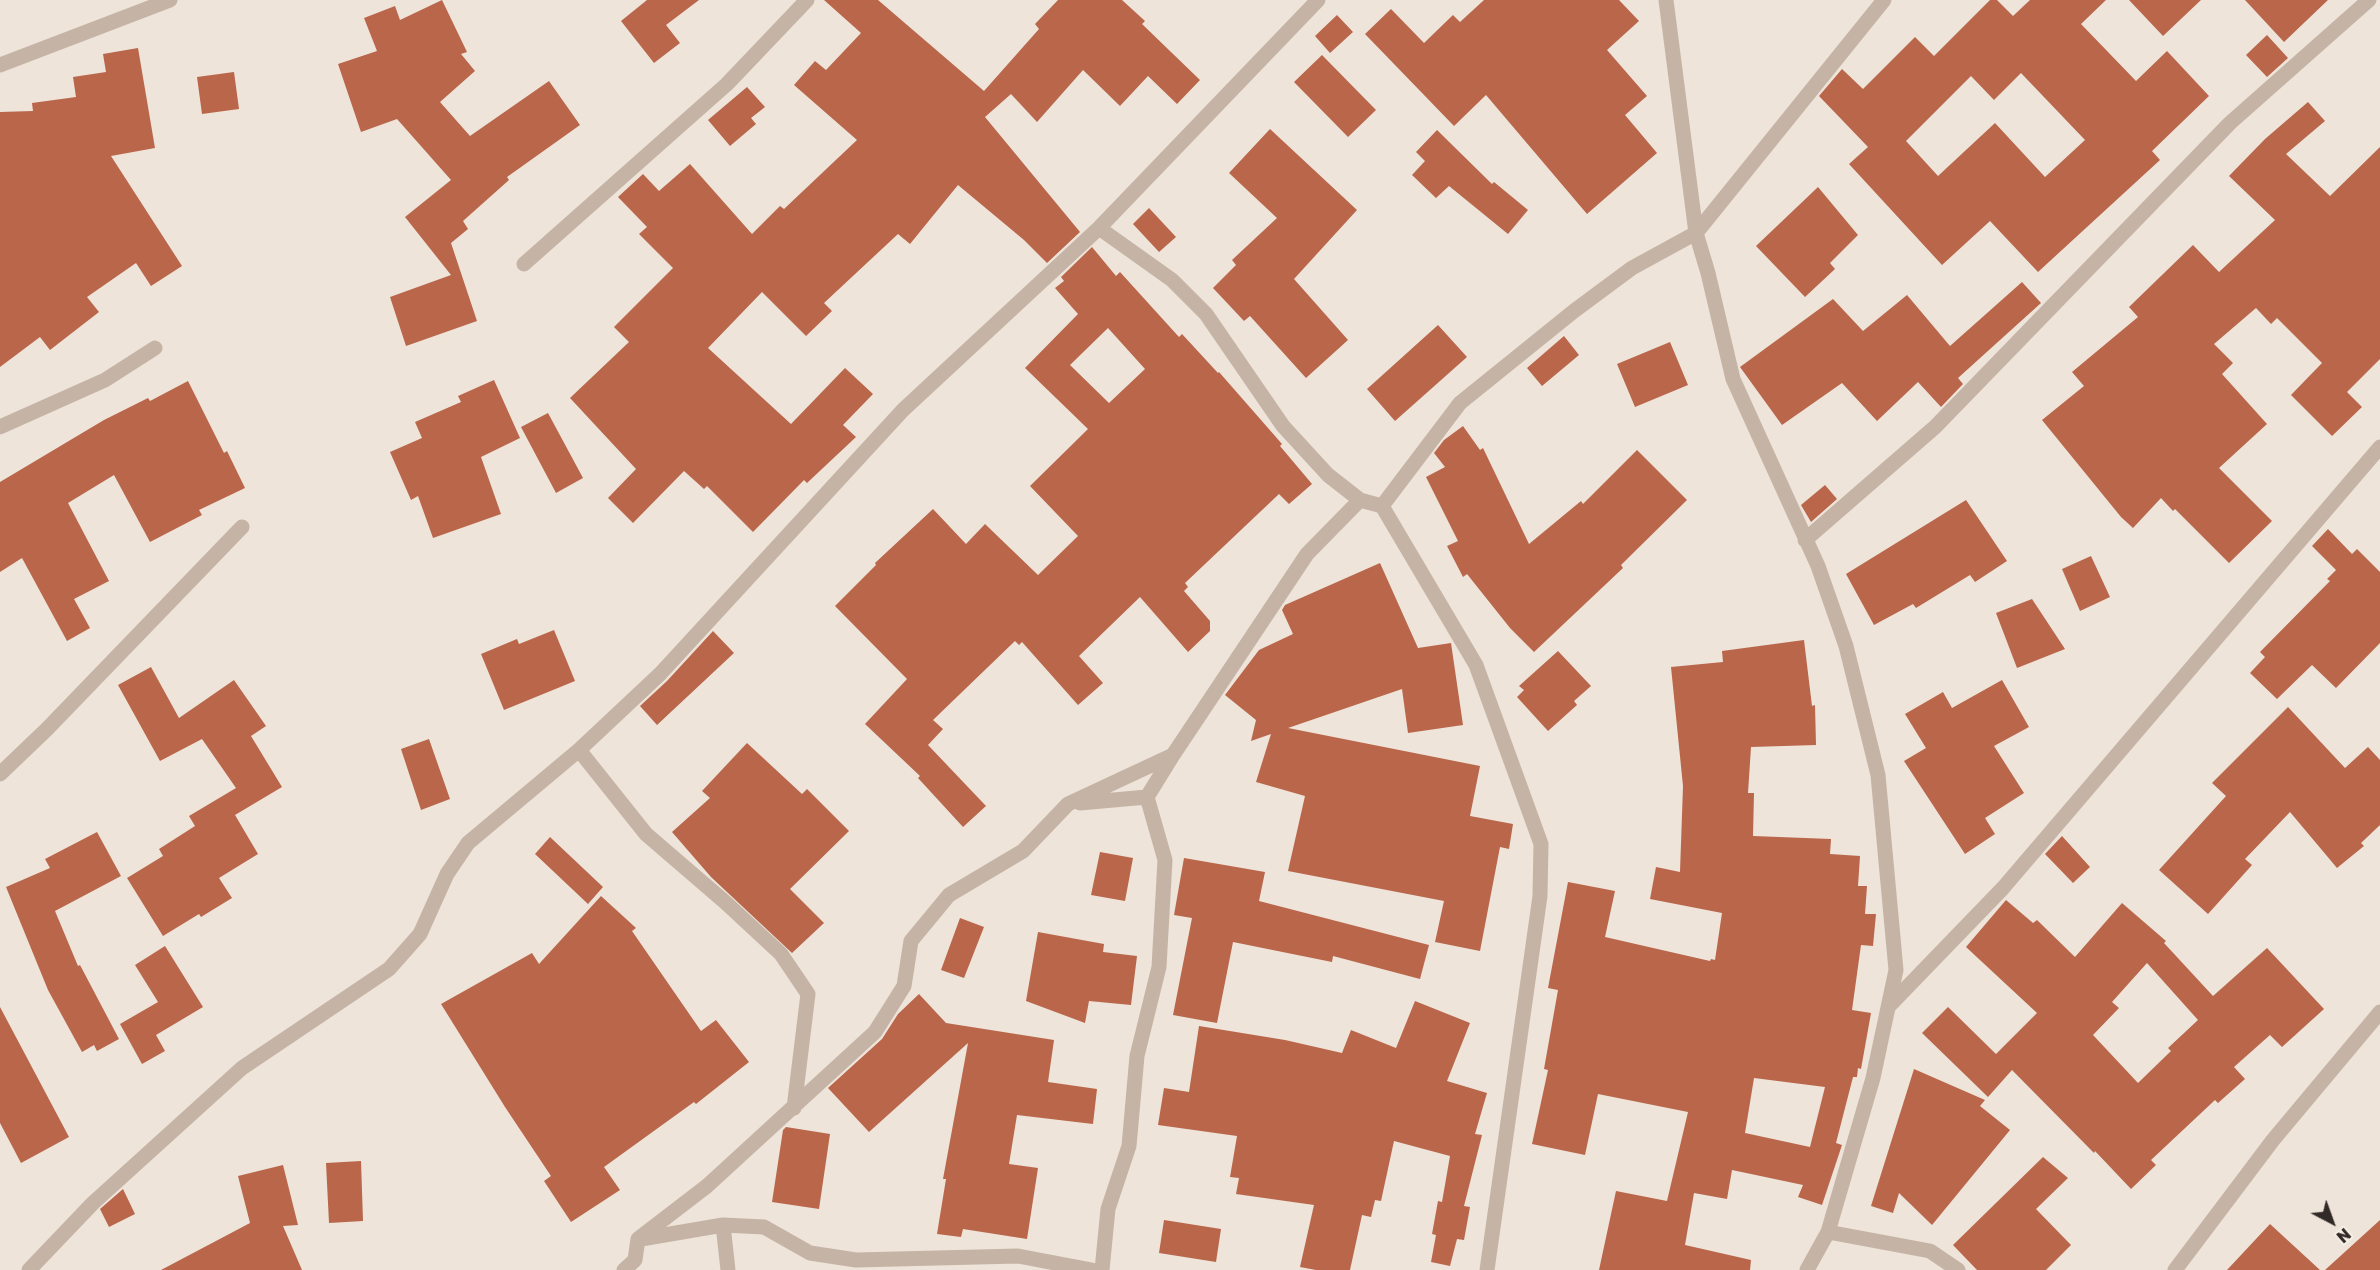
<!DOCTYPE html>
<html>
<head>
<meta charset="utf-8">
<style>
  body { margin:0 }
  #map { position:relative; width:2380px; height:1270px; overflow:hidden; background:#eee4d9; font-family:"Golos Text",sans-serif }
  canvas { display:block }
  .north { position:absolute; left:2302px; top:1192px; width:60px; height:60px; -webkit-text-stroke:4px #f6eee4; paint-order:stroke; rotate:139deg; font-size:16px; font-weight:700; line-height:24px; text-align:center; color:#322a26 }
  .north::after { content:''; display:block; margin:auto; width:21px; height:27px; background:#322a26; clip-path:polygon(50% 0,100% 100%,50% 72%,0 100%) }
</style>
</head>
<body>
<div id="map">
<canvas width="2380" height="1270"></canvas>
<div class="north">N</div>
</div>
<script>
const c = document.querySelector('canvas').getContext('2d');
c.lineJoin = 'round';
function fillPath(path, color) {
  c.fillStyle = color;
  c.fill(path, 'evenodd');
}
function stroke(path, color, width, dash) {
  c.strokeStyle = color;
  c.lineWidth = width;
  c.lineCap = dash ? 'butt' : 'round';
  c.setLineDash(dash || []);
  c.stroke(path);
}
fillPath(new Path2D(`
  M 442,0 L 467,52 L 461,54 L 475,71 L 440,102 L 470,136 L 549,81 L 580,125 L 507,177 L 509,180 L 463,221 L 468,229 L 451,243 L 477,321 L 406,346 L 390,297 L 451,275 L 405,217 L 451,180 L 397,119 L 361,132 L 338,64 L 377,51 L 364,18 L 395,6 L 400,20 Z
  M 647,0 L 699,0 L 666,25 L 680,43 L 654,63 L 621,21 Z
  M 824,0 L 878,0 L 984,91 L 1039,29 L 1035,24 L 1058,0 L 1122,0 L 1145,21 L 1142,24 L 1200,80 L 1177,104 L 1148,76 L 1120,106 L 1083,70 L 1037,122 L 1011,94 L 985,117 L 1080,232 L 1047,263 L 1024,240 L 958,185 L 910,244 L 898,234 L 824,303 L 832,311 L 806,336 L 762,292 L 708,348 L 791,424 L 845,368 L 873,394 L 843,425 L 856,437 L 807,483 L 804,480 L 753,532 L 707,486 L 704,489 L 684,471 L 633,523 L 608,498 L 636,469 L 570,398 L 629,342 L 614,327 L 673,268 L 639,234 L 647,227 L 618,197 L 643,174 L 659,191 L 690,164 L 752,234 L 780,206 L 784,209 L 857,140 L 794,85 L 815,61 L 826,70 L 861,33 Z
  M 1484,0 L 1619,0 L 1639,21 L 1607,50 L 1647,96 L 1625,115 L 1657,153 L 1587,214 L 1486,95 L 1454,126 L 1365,34 L 1391,9 L 1424,43 L 1453,15 L 1460,22 Z
  M 1990,0 L 1997,0 L 2013,16 L 2030,0 L 2106,0 L 2081,24 L 2136,81 L 2167,51 L 2209,96 L 2152,151 L 2160,160 L 2038,272 L 1990,221 L 1942,265 L 1849,164 L 1868,147 L 1819,96 L 1842,69 L 1863,89 L 1915,37 L 1934,56 ZM 2021,73 L 2085,140 L 2045,177 L 1995,123 L 1938,176 L 1906,141 L 1971,76 L 1994,100 Z
  M 2129,0 L 2201,0 L 2163,36 Z
  M 2245,0 L 2328,0 L 2284,42 Z
  M 1337,15 L 1353,32 L 1330,53 L 1315,36 Z
  M 2267,35 L 2288,58 L 2267,77 L 2246,55 Z
  M 138,48 L 155,148 L 111,156 L 182,266 L 151,286 L 136,263 L 87,297 L 99,312 L 50,350 L 40,337 L 0,367 L 0,112 L 33,111 L 32,103 L 76,97 L 73,77 L 106,72 L 103,54 Z
  M 1322,55 L 1376,110 L 1348,137 L 1294,82 Z
  M 234,72 L 239,109 L 202,114 L 197,77 Z
  M 747,87 L 765,107 L 751,118 L 756,124 L 730,146 L 708,120 Z
  M 2308,102 L 2325,121 L 2286,154 L 2330,196 L 2380,147 L 2380,359 L 2347,392 L 2362,407 L 2332,436 L 2291,395 L 2322,363 L 2277,318 L 2271,324 L 2256,308 L 2214,344 L 2233,363 L 2222,374 L 2267,424 L 2219,468 L 2272,521 L 2229,563 L 2175,509 L 2173,511 L 2161,498 L 2133,528 L 2121,517 L 2042,420 L 2084,386 L 2072,372 L 2138,317 L 2129,307 L 2193,245 L 2219,272 L 2275,220 L 2229,176 L 2265,139 Z
  M 1270,129 L 1357,210 L 1294,279 L 1348,340 L 1306,378 L 1250,316 L 1244,321 L 1213,288 L 1236,265 L 1232,260 L 1277,218 L 1229,173 Z
  M 1437,130 L 1492,184 L 1494,182 L 1528,210 L 1508,234 L 1449,186 L 1436,198 L 1412,175 L 1425,161 L 1416,152 Z
  M 1818,187 L 1858,235 L 1830,263 L 1835,269 L 1805,297 L 1756,246 Z
  M 1149,208 L 1176,237 L 1159,252 L 1133,224 Z
  M 1092,247 L 1116,276 L 1120,272 L 1179,337 L 1182,334 L 1218,373 L 1219,372 L 1282,444 L 1280,446 L 1312,484 L 1289,504 L 1279,494 L 1185,583 L 1188,587 L 1184,591 L 1210,621 L 1210,631 L 1188,652 L 1140,597 L 1079,656 L 1103,683 L 1078,705 L 1022,642 L 1019,645 L 1015,641 L 933,720 L 943,729 L 928,745 L 986,806 L 963,827 L 918,778 L 920,776 L 865,724 L 907,679 L 835,606 L 876,565 L 875,563 L 933,509 L 966,544 L 985,524 L 1038,575 L 1078,536 L 1030,486 L 1088,429 L 1025,368 L 1078,314 L 1055,288 L 1064,281 L 1061,277 ZM 1108,328 L 1145,369 L 1109,403 L 1070,365 Z
  M 2022,282 L 2041,303 L 1958,378 L 1963,384 L 1941,407 L 1918,382 L 1877,421 L 1842,383 L 1782,425 L 1740,367 L 1833,299 L 1863,331 L 1907,295 L 1950,346 Z
  M 1438,325 L 1467,357 L 1395,421 L 1367,389 Z
  M 1564,336 L 1579,355 L 1542,386 L 1527,368 Z
  M 1670,342 L 1688,385 L 1635,407 L 1617,364 Z
  M 494,380 L 520,438 L 481,457 L 501,514 L 433,538 L 418,496 L 411,500 L 390,452 L 422,438 L 415,422 L 461,402 L 458,396 Z
  M 188,381 L 224,453 L 227,451 L 245,488 L 199,510 L 202,515 L 150,542 L 114,475 L 68,503 L 109,581 L 74,599 L 90,628 L 67,641 L 22,558 L 0,572 L 0,482 L 104,420 L 148,398 L 150,401 Z
  M 548,413 L 583,478 L 556,493 L 521,427 Z
  M 1463,426 L 1480,450 L 1483,448 L 1529,544 L 1581,501 L 1583,504 L 1637,450 L 1687,500 L 1621,565 L 1623,568 L 1534,652 L 1510,628 L 1467,574 L 1463,577 L 1447,546 L 1458,541 L 1426,477 L 1445,467 L 1434,453 L 1444,440 Z
  M 1825,485 L 1837,499 L 1811,522 L 1801,505 Z
  M 1966,500 L 2007,561 L 1975,582 L 1970,575 L 1916,608 L 1913,604 L 1874,625 L 1846,574 Z
  M 2328,529 L 2352,554 L 2357,549 L 2380,572 L 2380,643 L 2336,688 L 2312,665 L 2277,699 L 2250,673 L 2265,657 L 2260,652 L 2330,581 L 2327,579 L 2336,570 L 2312,546 Z
  M 2091,556 L 2110,597 L 2080,611 L 2062,569 Z
  M 1380,563 L 1418,648 L 1451,643 L 1463,725 L 1408,733 L 1402,689 L 1288,728 L 1480,766 L 1470,816 L 1513,824 L 1509,849 L 1500,847 L 1480,951 L 1435,942 L 1444,901 L 1288,871 L 1305,796 L 1256,782 L 1271,734 L 1251,741 L 1256,720 L 1225,695 L 1259,650 L 1293,634 L 1282,610 L 1285,605 Z
  M 2032,599 L 2065,649 L 2017,668 L 1996,613 Z
  M 554,630 L 575,681 L 504,710 L 481,654 L 517,639 L 519,644 Z
  M 713,631 L 734,653 L 657,725 L 640,706 L 667,681 Z
  M 1804,640 L 1812,706 L 1815,705 L 1816,745 L 1751,747 L 1748,793 L 1754,793 L 1753,836 L 1831,839 L 1830,854 L 1860,856 L 1858,886 L 1867,886 L 1865,914 L 1876,914 L 1873,946 L 1861,945 L 1852,1010 L 1871,1013 L 1861,1069 L 1858,1068 L 1857,1077 L 1853,1077 L 1836,1143 L 1842,1145 L 1822,1205 L 1798,1197 L 1803,1185 L 1732,1170 L 1727,1199 L 1694,1193 L 1685,1245 L 1751,1260 L 1750,1270 L 1599,1270 L 1616,1191 L 1667,1201 L 1688,1112 L 1598,1094 L 1585,1155 L 1532,1144 L 1548,1070 L 1544,1069 L 1558,990 L 1548,988 L 1568,882 L 1615,891 L 1605,937 L 1710,961 L 1711,959 L 1715,960 L 1722,913 L 1650,899 L 1656,867 L 1680,872 L 1683,786 L 1671,667 L 1723,662 L 1722,651 ZM 1754,1078 L 1825,1087 L 1810,1147 L 1745,1133 Z
  M 1558,651 L 1591,686 L 1574,701 L 1577,705 L 1548,731 L 1517,697 L 1524,690 L 1519,686 Z
  M 151,667 L 179,718 L 234,680 L 266,726 L 251,736 L 282,787 L 235,815 L 258,854 L 219,878 L 232,898 L 201,917 L 199,914 L 163,936 L 127,878 L 163,856 L 159,849 L 195,826 L 189,816 L 236,788 L 202,739 L 160,761 L 118,685 Z
  M 2002,680 L 2029,727 L 1994,746 L 2024,793 L 1985,818 L 1995,834 L 1965,854 L 1904,761 L 1926,748 L 1905,714 L 1943,692 L 1952,708 Z
  M 2288,707 L 2345,768 L 2368,747 L 2380,760 L 2380,825 L 2361,843 L 2364,846 L 2337,868 L 2290,812 L 2245,859 L 2252,865 L 2208,914 L 2159,870 L 2226,796 L 2212,783 Z
  M 429,739 L 450,799 L 421,810 L 401,749 Z
  M 747,743 L 802,794 L 807,789 L 849,831 L 790,889 L 824,923 L 792,953 L 711,877 L 672,832 L 710,798 L 702,791 Z
  M 97,832 L 121,876 L 55,911 L 78,966 L 80,965 L 119,1039 L 97,1051 L 94,1045 L 82,1052 L 48,990 L 6,887 L 50,868 L 45,859 Z
  M 2062,836 L 2090,867 L 2073,883 L 2045,854 Z
  M 550,837 L 603,887 L 588,904 L 535,854 Z
  M 1100,852 L 1133,858 L 1125,901 L 1091,895 Z
  M 1184,858 L 1265,872 L 1259,901 L 1429,945 L 1420,979 L 1333,956 L 1332,962 L 1233,942 L 1217,1023 L 1173,1015 L 1192,918 L 1174,915 Z
  M 601,896 L 636,928 L 632,931 L 701,1031 L 716,1020 L 749,1062 L 696,1104 L 694,1102 L 604,1167 L 620,1190 L 571,1222 L 544,1181 L 551,1176 L 505,1107 L 441,1004 L 532,953 L 539,964 Z
  M 2006,900 L 2033,923 L 2037,920 L 2075,957 L 2122,903 L 2166,941 L 2164,943 L 2213,996 L 2267,948 L 2324,1009 L 2282,1047 L 2270,1035 L 2234,1067 L 2245,1079 L 2218,1103 L 2215,1100 L 2151,1160 L 2156,1165 L 2131,1189 L 2095,1151 L 2094,1153 L 2012,1070 L 1988,1097 L 1922,1033 L 1948,1007 L 1996,1054 L 2037,1013 L 1966,947 ZM 2147,963 L 2198,1020 L 2168,1048 L 2171,1051 L 2138,1083 L 2093,1035 L 2119,1008 L 2112,1002 Z
  M 960,918 L 984,927 L 964,978 L 941,970 Z
  M 1038,932 L 1104,944 L 1103,952 L 1137,956 L 1131,1005 L 1089,1001 L 1085,1023 L 1026,1001 Z
  M 165,946 L 203,1007 L 156,1035 L 165,1051 L 142,1064 L 120,1024 L 158,1002 L 135,965 Z
  M 919,994 L 946,1023 L 1054,1040 L 1048,1082 L 1097,1089 L 1093,1124 L 1017,1115 L 1009,1164 L 1038,1168 L 1027,1239 L 963,1229 L 961,1237 L 937,1234 L 946,1179 L 943,1179 L 968,1043 L 869,1132 L 828,1088 L 882,1039 L 898,1014 Z
  M 1415,1001 L 1470,1023 L 1447,1081 L 1487,1093 L 1475,1134 L 1482,1135 L 1464,1206 L 1470,1207 L 1464,1240 L 1457,1239 L 1450,1266 L 1431,1262 L 1436,1235 L 1432,1234 L 1438,1201 L 1442,1202 L 1450,1156 L 1394,1141 L 1381,1201 L 1375,1200 L 1371,1217 L 1362,1215 L 1350,1270 L 1316,1270 L 1300,1267 L 1314,1205 L 1236,1194 L 1239,1178 L 1230,1177 L 1237,1136 L 1158,1125 L 1164,1088 L 1189,1092 L 1199,1026 L 1285,1040 L 1342,1053 L 1351,1030 L 1396,1048 Z
  M 0,1007 L 69,1137 L 21,1163 L 0,1123 Z
  M 1914,1069 L 1985,1100 L 1980,1106 L 2010,1130 L 1932,1225 L 1899,1193 L 1893,1213 L 1871,1206 Z
  M 786,1127 L 830,1134 L 819,1209 L 772,1202 L 783,1130 Z
  M 2043,1157 L 2068,1178 L 2036,1209 L 2071,1245 L 2046,1270 L 1977,1270 L 1953,1245 Z
  M 361,1161 L 363,1221 L 329,1223 L 326,1163 Z
  M 283,1165 L 298,1225 L 283,1226 L 302,1270 L 161,1270 L 250,1223 L 238,1176 Z
  M 123,1189 L 135,1214 L 109,1227 L 100,1209 Z
  M 1164,1220 L 1221,1229 L 1216,1262 L 1159,1253 Z
  M 2380,1220 L 2380,1270 L 2325,1270 Z
  M 2270,1224 L 2320,1270 L 2227,1270 Z`), '#b9664b');
stroke(new Path2D(`
  M 1666,0 L 1696,233 L 1708,273 L 1733,379 L 1818,566 L 1846,646 L 1878,775 L 1896,970 L 1873,1078 L 1828,1232 L 1807,1270
  M 0,65 L 170,0
  M 1099,228 L 1172,280 L 1206,314 L 1283,426 L 1328,475 L 1360,500
  M 524,264 L 727,84 L 807,0
  M 0,427 L 105,380 L 155,348
  M 1382,506 L 1476,665 L 1541,844 L 1540,896 L 1487,1270
  M 1805,540 L 1935,427 L 2230,123 L 2369,0
  M 579,750 L 646,834 L 725,902 L 781,954 L 808,994 L 794,1108
  M 0,774 L 47,729 L 242,527
  M 1147,797 L 1173,755
  M 1080,803 L 1147,797 L 1165,860 L 1159,967 L 1137,1056 L 1129,1146 L 1108,1209 L 1102,1270
  M 1889,1006 L 2003,888 L 2380,447
  M 723,1225 L 728,1270
  M 1828,1232 L 1930,1251 L 1958,1270
  M 641,1239 L 723,1225 L 764,1227 L 810,1253 L 856,1260 L 1018,1256 L 1092,1270
  M 29,1270 L 93,1203 L 242,1068 L 389,969 L 420,934 L 447,874 L 468,843 L 579,750 L 660,674 L 903,410 L 1099,228 L 1318,0
  M 624,1270 L 635,1260 L 638,1239 L 707,1186 L 875,1032 L 904,986 L 911,941 L 949,895 L 1023,851 L 1068,804 L 1173,755 L 1307,554 L 1360,500 L 1382,506 L 1460,403 L 1574,311 L 1632,268 L 1696,233 L 1884,0
  M 2175,1270 L 2273,1140 L 2380,1012`), '#c5b4a6', 15);
</script>
</body>
</html>
